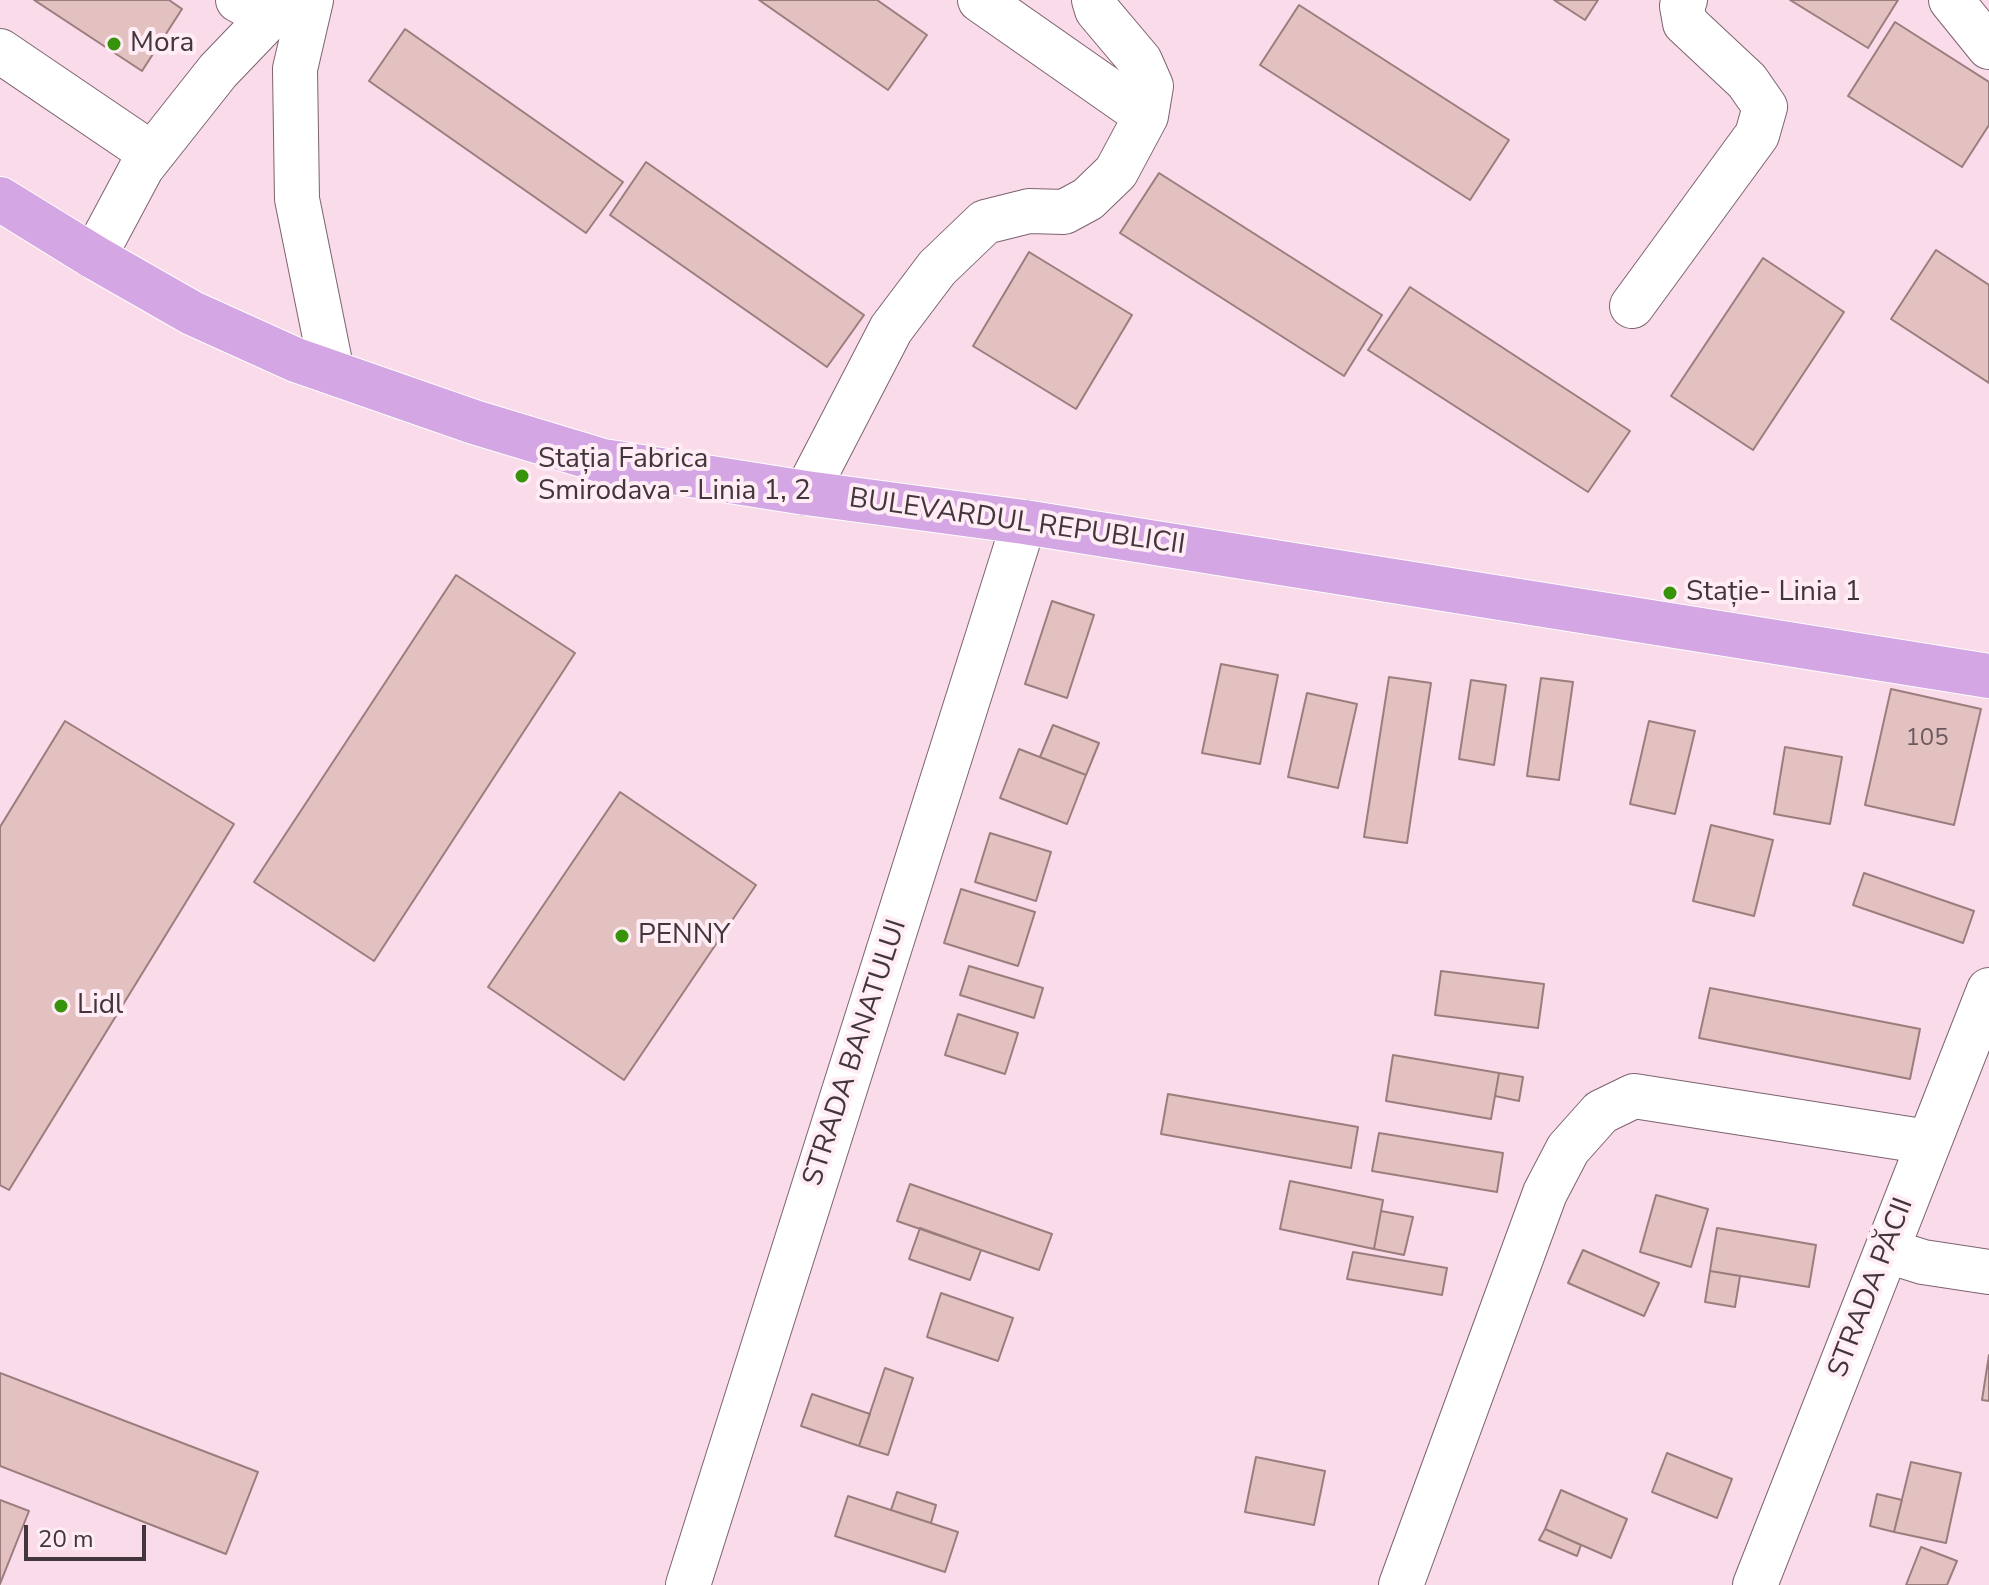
<!DOCTYPE html>
<html>
<head>
<meta charset="utf-8">
<style>
  body { margin:0 }
  #map { position:relative; width:1989px; height:1585px; overflow:hidden; background:#f9dbea; font-family:"Nunito Sans",sans-serif }
  canvas { display:block }
  .scale { position:absolute; left:24px; top:1525px; width:122px; height:36px; box-sizing:border-box; border:4px solid #42363c; border-top:0; padding-left:10px; font-size:24px; line-height:28px; white-space:nowrap; color:#42363c; -webkit-text-stroke:6px #ffecf5; paint-order:stroke }
</style>
</head>
<body>
<div id="map">
<canvas width="1989" height="1585"></canvas>
<div class="scale">20 m</div>
</div>
<script>
const c = document.querySelector('canvas').getContext('2d');
c.lineJoin = 'round';
function fillPath(path, color) {
  c.fillStyle = color;
  c.fill(path, 'evenodd');
}
function stroke(path, color, width, dash) {
  c.strokeStyle = color;
  c.lineWidth = width;
  c.lineCap = dash ? 'butt' : 'round';
  c.setLineDash(dash || []);
  c.stroke(path);
}
function label(font, color, halo, rows, align = 'center') {
  c.font = font + ' "Nunito Sans",sans-serif';
  c.lineWidth = 8;
  c.setLineDash([]);
  c.textBaseline = 'middle';
  c.strokeStyle = halo;
  c.fillStyle = color;
  for (const [text, x, y, turn = 0] of rows) {
    c.save();
    c.translate(x, y);
    c.rotate((+turn || 0) * Math.PI / 180);
    c.textAlign = isNaN(turn) ? turn : align;
    if (halo) c.strokeText(text, 0, 0);
    c.fillText(text, 0, 0);
    c.restore();
  }
}
const building = new Path2D(`
  M 34,0 L 169,0 L 182,9 L 142,71 Z
  M 759,0 L 877,0 L 927,35 L 888,90 Z
  M 1554,0 L 1598,0 L 1585,20 Z
  M 1790,0 L 1898,0 L 1868,48 Z
  M 1299,5 L 1509,140 L 1470,200 L 1260,65 Z
  M 1895,22 L 1989,82 L 1989,125 L 1962,167 L 1848,96 Z
  M 405,29 L 623,182 L 586,233 L 369,81 Z
  M 646,162 L 864,315 L 827,367 L 610,215 Z
  M 1159,173 L 1382,315 L 1344,376 L 1120,233 Z
  M 1936,250 L 1989,285 L 1989,383 L 1891,319 Z
  M 1029,252 L 1132,315 L 1076,409 L 973,346 Z
  M 1763,258 L 1844,312 L 1753,450 L 1671,396 Z
  M 1410,287 L 1630,431 L 1588,492 L 1368,350 Z
  M 456,575 L 575,653 L 374,961 L 254,882 Z
  M 1052,601 L 1094,615 L 1067,698 L 1025,684 Z
  M 1221,664 L 1278,675 L 1260,764 L 1202,753 Z
  M 1389,677 L 1431,683 L 1407,843 L 1364,837 Z
  M 1541,678 L 1573,682 L 1559,780 L 1527,776 Z
  M 1471,680 L 1506,685 L 1494,765 L 1459,759 Z
  M 1891,689 L 1981,709 L 1954,825 L 1865,805 Z
  M 1307,693 L 1357,704 L 1338,788 L 1288,777 Z
  M 65,721 L 234,824 L 9,1190 L 0,1185 L 0,827 Z
  M 1649,721 L 1695,731 L 1675,814 L 1630,804 Z
  M 1053,725 L 1099,743 L 1086,775 L 1040,757 Z
  M 1785,747 L 1842,757 L 1830,824 L 1774,814 Z
  M 1019,749 L 1086,775 L 1067,824 L 1000,798 Z
  M 620,792 L 756,885 L 624,1080 L 488,987 Z
  M 1711,825 L 1773,840 L 1754,916 L 1693,901 Z
  M 990,833 L 1051,852 L 1036,901 L 975,882 Z
  M 1864,873 L 1974,911 L 1963,943 L 1853,905 Z
  M 961,889 L 1035,912 L 1018,966 L 944,943 Z
  M 969,966 L 1043,988 L 1034,1018 L 960,995 Z
  M 1441,971 L 1544,984 L 1538,1028 L 1435,1015 Z
  M 1710,988 L 1920,1029 L 1910,1079 L 1699,1038 Z
  M 958,1014 L 1018,1033 L 1005,1074 L 945,1055 Z
  M 1393,1055 L 1499,1073 L 1491,1119 L 1386,1101 Z
  M 1499,1073 L 1523,1077 L 1519,1101 L 1495,1096 Z
  M 1168,1094 L 1358,1127 L 1351,1168 L 1161,1134 Z
  M 1379,1133 L 1503,1153 L 1497,1192 L 1372,1171 Z
  M 1290,1181 L 1383,1200 L 1374,1249 L 1280,1229 Z
  M 910,1184 L 1052,1234 L 1039,1270 L 897,1221 Z
  M 1656,1195 L 1708,1209 L 1691,1267 L 1640,1252 Z
  M 1381,1211 L 1413,1217 L 1404,1255 L 1374,1249 Z
  M 920,1228 L 981,1250 L 970,1280 L 909,1259 Z
  M 1717,1228 L 1816,1245 L 1809,1287 L 1710,1271 Z
  M 1583,1250 L 1659,1283 L 1644,1316 L 1568,1283 Z
  M 1353,1252 L 1447,1268 L 1442,1295 L 1347,1279 Z
  M 1710,1271 L 1740,1276 L 1735,1307 L 1705,1302 Z
  M 941,1293 L 1013,1318 L 998,1361 L 927,1337 Z
  M 1989,1355 L 1989,1401 L 1982,1400 Z
  M 885,1368 L 913,1378 L 888,1455 L 859,1446 Z
  M 0,1373 L 258,1472 L 226,1554 L 0,1466 Z
  M 812,1394 L 870,1414 L 859,1446 L 801,1426 Z
  M 1667,1453 L 1732,1479 L 1717,1518 L 1652,1492 Z
  M 1256,1457 L 1325,1471 L 1314,1525 L 1245,1512 Z
  M 1911,1462 L 1961,1473 L 1946,1543 L 1894,1532 Z
  M 1561,1490 L 1627,1519 L 1611,1558 L 1545,1529 Z
  M 897,1492 L 936,1505 L 931,1523 L 891,1510 Z
  M 1877,1494 L 1902,1500 L 1894,1532 L 1870,1526 Z
  M 848,1496 L 958,1532 L 945,1572 L 835,1536 Z
  M 0,1500 L 29,1511 L 0,1584 Z
  M 1545,1529 L 1581,1545 L 1577,1556 L 1539,1540 Z
  M 1921,1547 L 1957,1561 L 1947,1585 L 1906,1585 Z`);
fillPath(building, '#e3c1c1');
stroke(building, '#9c7d7d', 2);
const minor = new Path2D(`
  M 238,0 L 270,17
  M 311,0 L 295,69 L 297,199 L 332,372
  M 980,0 L 1146,116
  M 1951,0 L 1989,47
  M 0,51 L 152,154
  M 94,257 L 142,167 L 218,71 L 286,0
  M 1632,306 L 1757,135 L 1765,107 L 1747,81 L 1685,23 L 1682,6 L 1685,0
  M 806,493 L 891,329 L 937,268 L 985,222 L 1029,211 L 1064,212 L 1088,199 L 1116,172 L 1146,116 L 1151,86 L 1140,61 L 1097,10 L 1094,0
  M 1888,1251 L 1923,1262 L 1989,1272
  M 688,1585 L 1024,522
  M 1401,1585 L 1545,1193 L 1568,1149 L 1601,1112 L 1634,1096 L 1928,1142
  M 1755,1585 L 1989,990`);
const major = new Path2D(`
  M 0,199 L 94,257 L 192,313 L 296,360 L 474,422 L 603,461 L 806,493 L 1024,522 L 1989,676`);
stroke(minor, '#7d636f', 46);
stroke(major, '#fff', 46);
stroke(minor, '#fff', 44);
stroke(major, '#d4a6e4', 44);
for (const [x, y, r, color] of [
  [114,44,8,"#37930a"],
  [522,476,8,"#37930a"],
  [1670,593,8,"#37930a"],
  [622,936,8,"#37930a"],
  [61,1006,8,"#37930a"]
]) {
  const dot = new Path2D();
  dot.arc(x, y, r, 0, 2 * Math.PI);
  c.fillStyle = color;
  c.fill(dot);
  stroke(dot, '#ffecf5', 3);
}
label('24px', '#6a595d', null, [
  ["105",1927,739]
]);
label('28px', '#42363c', '#ffecf5', [
  ["Mora",130,44],
  ["Stația Fabrica",538,460],
  ["Smirodava - Linia 1, 2",538,492],
  ["Stație- Linia 1",1686,593],
  ["PENNY",638,936],
  ["Lidl",77,1006]
], 'left');
label('28px', '#42363c', '#ffecf5', [
  ["BULEVARDUL REPUBLICII",1017,523,8],
  ["STRADA BANATULUI",856,1053,-72],
  ["STRADA PĂCII",1872,1288,-69]
]);
</script>
</body>
</html>
